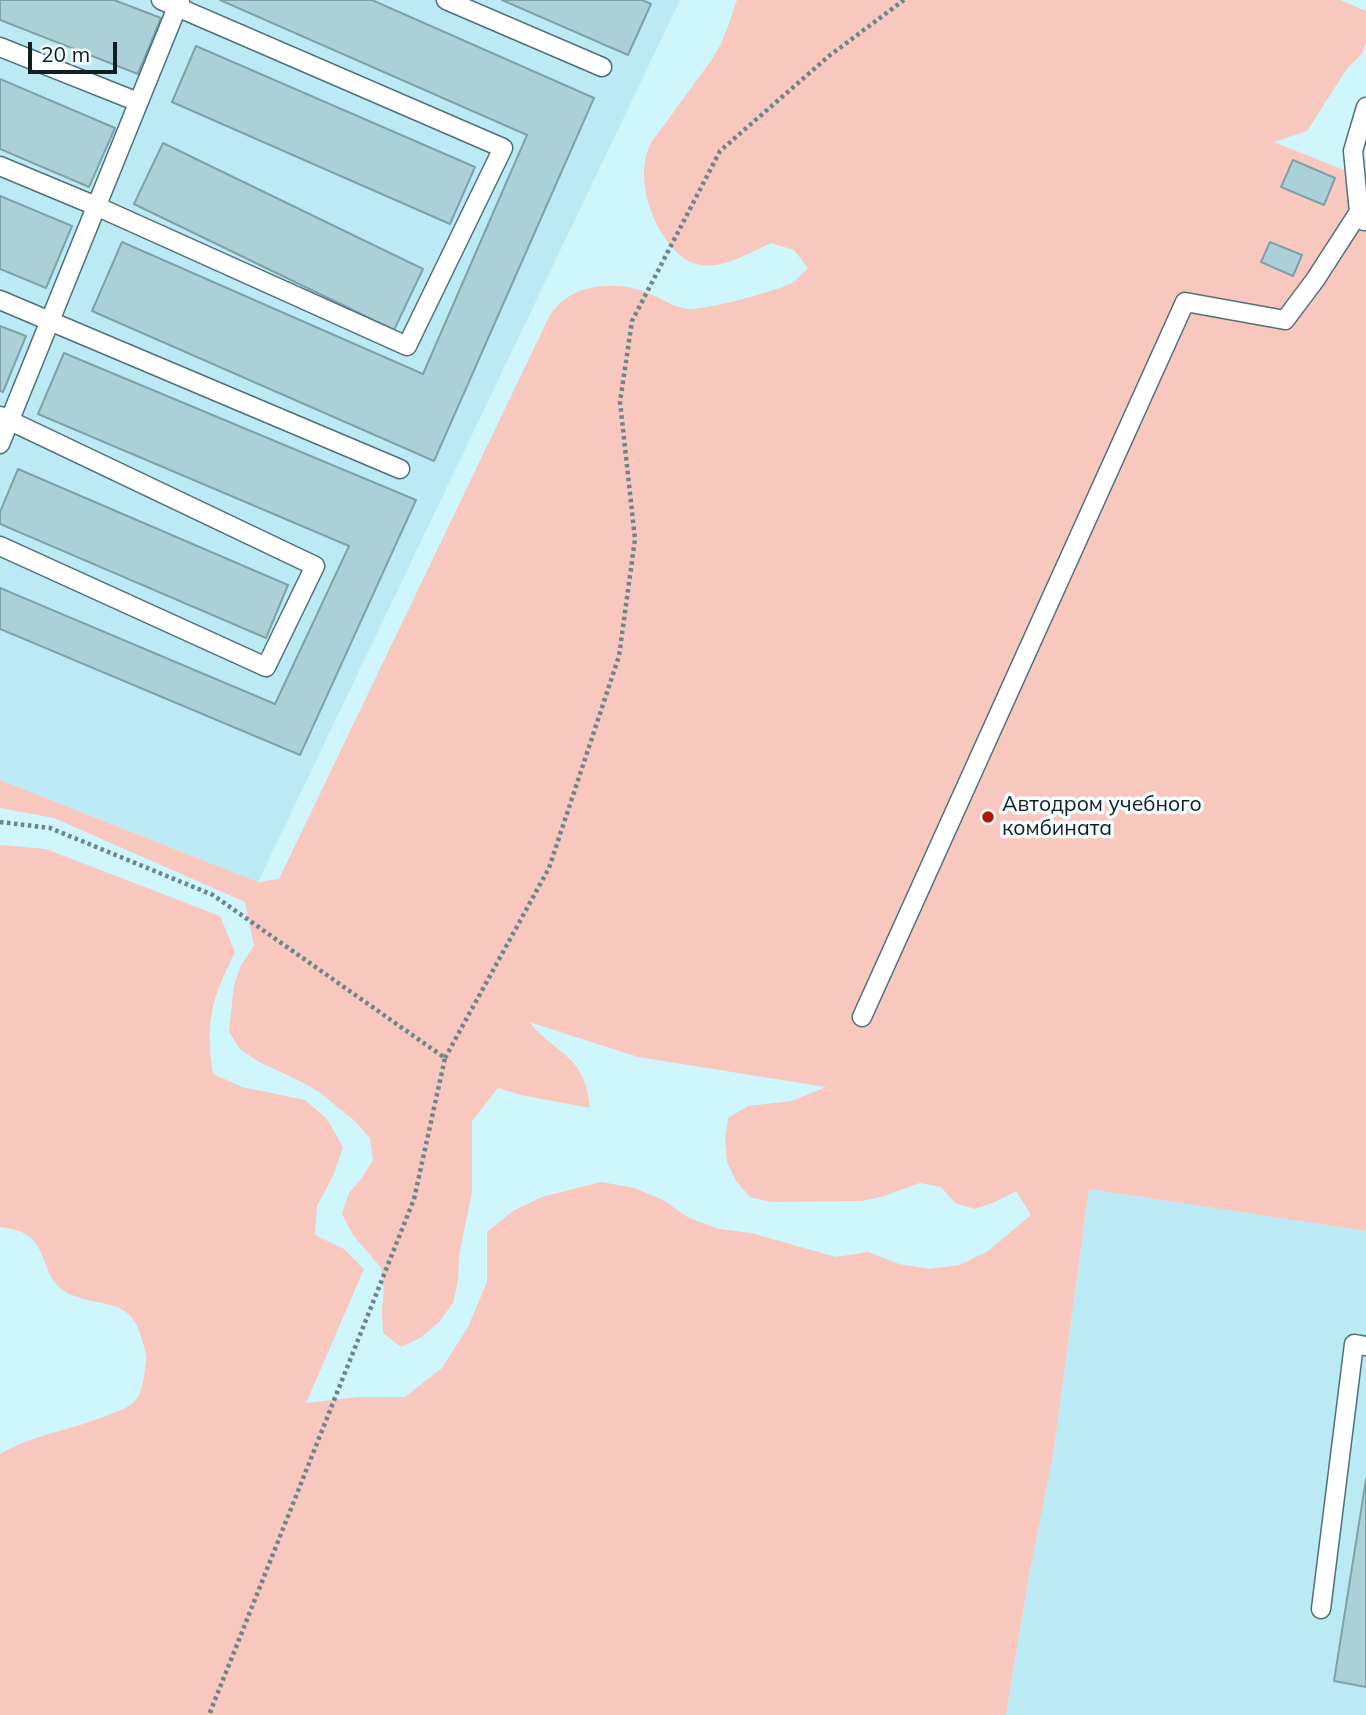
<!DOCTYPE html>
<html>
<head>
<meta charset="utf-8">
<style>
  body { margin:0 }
  #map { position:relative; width:1366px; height:1715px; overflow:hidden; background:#cff5fd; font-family:Mulish,sans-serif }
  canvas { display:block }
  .scale { position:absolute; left:28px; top:42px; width:89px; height:32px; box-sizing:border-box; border:4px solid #111f22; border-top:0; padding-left:9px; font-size:21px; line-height:24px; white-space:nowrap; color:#111f22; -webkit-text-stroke:5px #f4fcfd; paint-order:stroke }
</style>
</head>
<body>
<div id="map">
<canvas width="1366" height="1715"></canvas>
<div class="scale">20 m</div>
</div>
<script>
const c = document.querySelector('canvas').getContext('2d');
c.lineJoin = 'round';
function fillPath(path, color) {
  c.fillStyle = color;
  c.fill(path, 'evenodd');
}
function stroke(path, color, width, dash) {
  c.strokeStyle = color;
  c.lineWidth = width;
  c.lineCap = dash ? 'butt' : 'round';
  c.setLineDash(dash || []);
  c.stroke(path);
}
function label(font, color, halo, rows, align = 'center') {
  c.font = font + ' Mulish,sans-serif';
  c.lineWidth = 7;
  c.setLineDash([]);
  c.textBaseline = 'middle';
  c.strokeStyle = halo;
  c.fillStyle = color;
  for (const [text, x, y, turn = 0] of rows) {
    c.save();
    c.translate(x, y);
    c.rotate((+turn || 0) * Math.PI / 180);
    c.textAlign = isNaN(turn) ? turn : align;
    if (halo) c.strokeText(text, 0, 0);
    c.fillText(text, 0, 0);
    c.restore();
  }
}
fillPath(new Path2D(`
  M 0,0 L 680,0 L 258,882 L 0,780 Z
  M 1089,1189 L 1366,1231 L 1366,1715 L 1006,1715 L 1028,1581 L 1053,1455 Z`), '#bbeaf4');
fillPath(new Path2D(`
  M 737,0 L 1340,0 L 1366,11 L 1366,43 L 1361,55 L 1348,67 L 1307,131 L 1274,142 L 1366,179 L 1366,1231 L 1089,1189 L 1053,1455 L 1028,1581 L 1006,1715 L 0,1715 L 0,1454 C 32,1435 71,1430 106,1416 C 115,1412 127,1409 134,1402 C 144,1391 144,1375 146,1362 C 147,1353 143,1344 141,1336 C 130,1298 101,1307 72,1295 C 32,1278 58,1232 0,1227 L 0,845 L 46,849 L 220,916 L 235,952 C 211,1002 205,1019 213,1074 L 242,1087 L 305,1100 L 327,1119 L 343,1147 L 333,1176 L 317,1206 L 315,1235 L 344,1249 L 364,1269 L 306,1403 L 358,1397 L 405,1397 L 442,1368 L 468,1327 L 487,1282 L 487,1232 L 513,1211 L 542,1197 L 601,1182 L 634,1188 L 663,1200 L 689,1218 L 719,1229 L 751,1233 L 836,1257 L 868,1252 L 899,1264 L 929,1269 L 960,1265 L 988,1251 L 1031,1215 L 1016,1191 L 995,1202 L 975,1209 L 955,1203 L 941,1187 L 920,1183 L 881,1197 L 861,1201 L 771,1202 L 750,1197 L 736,1181 L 727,1162 L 725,1141 L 728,1118 L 748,1106 L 792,1101 L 826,1087 L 638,1057 L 529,1022 C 557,1056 586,1055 590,1108 L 521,1095 L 498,1088 L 472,1121 L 472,1192 L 459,1256 L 458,1281 L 453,1303 L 439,1322 L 420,1338 L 401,1347 L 383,1333 L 382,1310 L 384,1290 L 381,1268 L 353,1235 L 342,1214 L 349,1193 L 362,1178 L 373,1160 L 370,1138 L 355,1121 L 319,1092 L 300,1081 L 259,1062 L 240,1049 L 229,1032 L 234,985 L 241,965 L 254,946 L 245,902 L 54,818 L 0,808 L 0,780 L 258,882 L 279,879 L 550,315 C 554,310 559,303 565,299 C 588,282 627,282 653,295 C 665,301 674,307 687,309 C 703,311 777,291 792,283 C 797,279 803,273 808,268 L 794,250 L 771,243 C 736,259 701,283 671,246 C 649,220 634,173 652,141 C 656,135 661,130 665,124 C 680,102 697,81 712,59 C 724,42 730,20 737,0 Z`), '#f8c7be');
const building = new Path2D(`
  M 0,0 L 114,0 L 161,18 L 138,74 L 0,20 Z
  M 220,0 L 372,0 L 594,98 L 434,461 L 92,311 L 122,242 L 423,374 L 527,135 Z
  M 502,0 L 642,0 L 651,4 L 628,55 Z
  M 196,46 L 475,167 L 450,224 L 172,102 Z
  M 0,79 L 115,128 L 89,187 L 0,149 Z
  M 163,143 L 423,269 L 394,330 L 134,204 Z
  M 1293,160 L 1335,178 L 1324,205 L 1281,187 Z
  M 0,196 L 72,226 L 46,288 L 0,269 Z
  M 1270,242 L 1302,255 L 1293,276 L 1261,262 Z
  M 0,326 L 26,336 L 3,392 L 0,391 Z
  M 64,353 L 416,500 L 300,755 L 0,629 L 0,588 L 275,704 L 349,546 L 38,414 Z
  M 18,469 L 288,585 L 266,638 L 0,524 L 0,512 Z
  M 1366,1479 L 1366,1687 L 1334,1681 Z`);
fillPath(building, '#abd0d8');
stroke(building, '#7ea2a9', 2);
const service = new Path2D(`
  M 446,0 L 602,67
  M 0,47 L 138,102
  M 0,166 L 96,206 L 407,346 L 503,148 L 161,0
  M 1364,221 L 1359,212 L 1353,151 L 1366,107
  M 0,300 L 400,469
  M 0,416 L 315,566 L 266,667 L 0,546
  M 0,444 L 180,0
  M 862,1017 L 1185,302 L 1285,320 L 1315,280 L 1359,212
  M 1321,1609 L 1354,1344 L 1366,1346`);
stroke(service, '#4e7078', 21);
stroke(new Path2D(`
  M 0,822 L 50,828 L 213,895 L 445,1058 L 414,1199 L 209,1715
  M 445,1058 L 549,868 L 619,656 L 635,539 L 620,402 L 632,321 L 720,151 L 829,56 L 904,0`), '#6b858a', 4.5, [3.5, 3.5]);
stroke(service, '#fff', 18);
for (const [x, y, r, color] of [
  [988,817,7,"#aa190b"]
]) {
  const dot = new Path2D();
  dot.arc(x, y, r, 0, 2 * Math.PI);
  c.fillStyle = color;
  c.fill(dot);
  stroke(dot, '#f4fcfd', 2.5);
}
label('21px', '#111f22', '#f4fcfd', [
  ["Автодром учебного",1002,805],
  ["комбината",1002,829]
], 'left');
</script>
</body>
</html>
